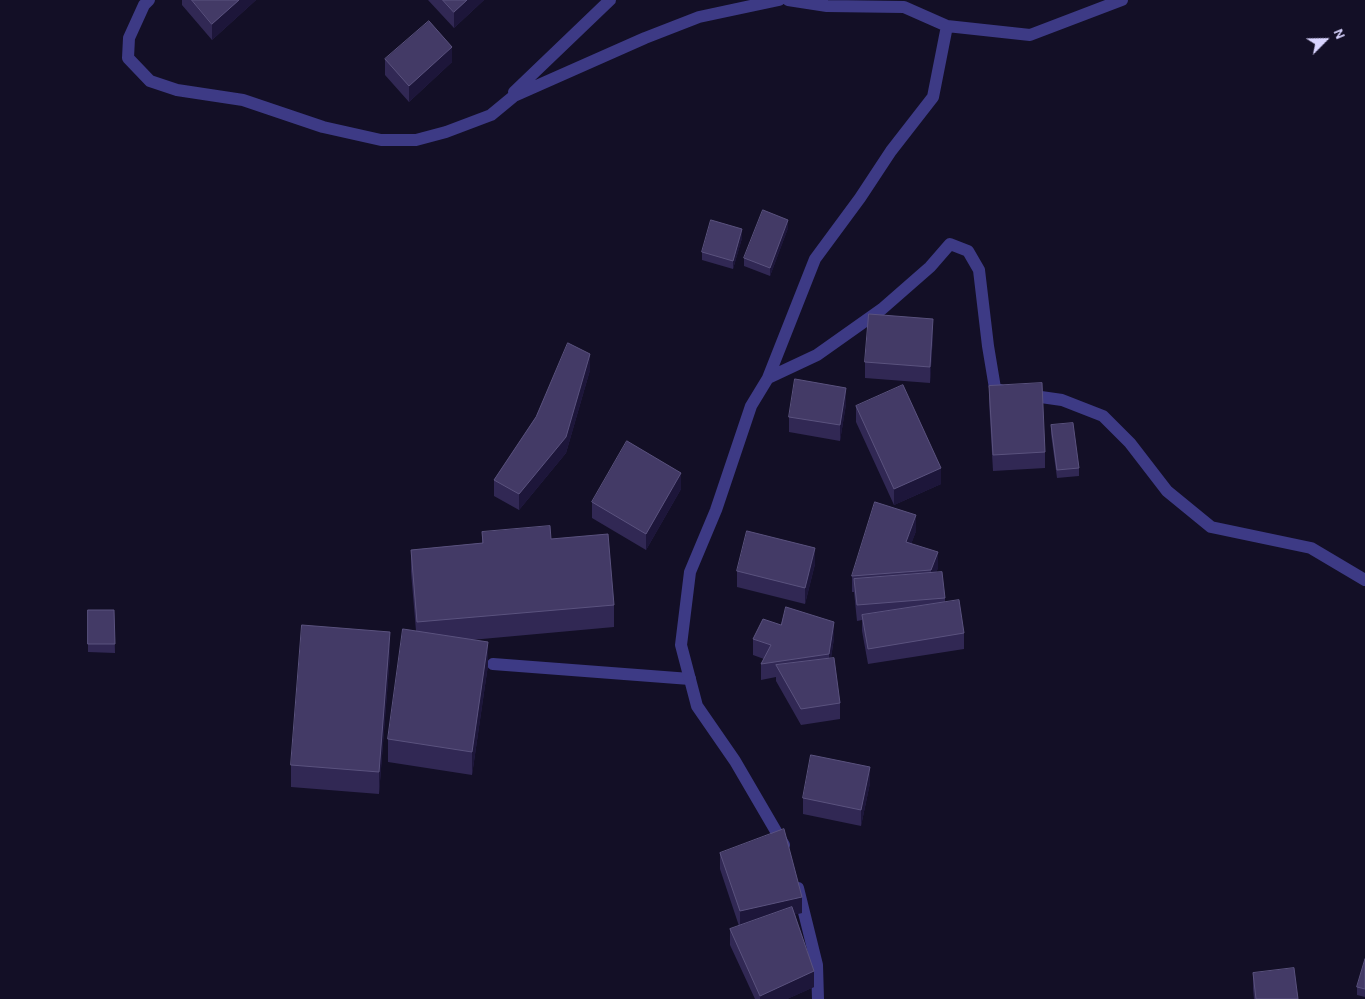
<!DOCTYPE html>
<html>
<head>
<meta charset="utf-8">
<style>
  body { margin:0 }
  #map { position:relative; width:1365px; height:999px; overflow:hidden; background:#130f26; font-family:Karla,sans-serif }
  canvas { display:block }
  .north { position:absolute; left:1300px; top:15px; width:50px; height:50px; -webkit-text-stroke:4px #130f26; paint-order:stroke; rotate:67deg; font-size:14px; font-weight:700; line-height:20px; text-align:center; color:#d9d4ff }
  .north::after { content:''; display:block; margin:auto; width:18px; height:22px; background:#d9d4ff; clip-path:polygon(50% 0,100% 100%,50% 72%,0 100%) }
</style>
</head>
<body>
<div id="map">
<canvas width="1365" height="999"></canvas>
<div class="north">N</div>
</div>
<script>
const c = document.querySelector('canvas').getContext('2d');
c.lineJoin = 'round';
function stroke(path, color, width, dash) {
  c.strokeStyle = color;
  c.lineWidth = width;
  c.lineCap = dash ? 'butt' : 'round';
  c.setLineDash(dash || []);
  c.stroke(path);
}
function fillPath(path, color) {
  c.fillStyle = color;
  c.fill(path, 'evenodd');
}
stroke(new Path2D(`
  M 493,664 L 690,679`), '#3d3a85', 12);
stroke(new Path2D(`
  M 149,0 L 144,5 L 129,38 L 128,58 L 150,81 L 177,90 L 243,100 L 323,127 L 381,140 L 416,140 L 446,132 L 491,115 L 514,96 L 645,38 L 699,17 L 779,0
  M 947,26 L 1030,35 L 1122,0
  M 514,92 L 610,0
  M 768,378 L 817,355 L 882,309 L 930,267 L 950,244 L 968,251 L 979,270 L 988,346 L 995,388 L 1007,393
  M 1027,395 L 1062,400 L 1103,416 L 1130,443 L 1167,491 L 1211,527 L 1311,548 L 1365,580
  M 784,845 L 735,761 L 697,706 L 681,645 L 690,572 L 716,510 L 751,406 L 768,378 L 815,259 L 860,198 L 891,151 L 933,97 L 947,26 L 904,7 L 827,6 L 788,0
  M 798,888 L 817,965 L 818,999`), '#3d3a85', 12);
fillPath(new Path2D(`
  M 182,0 L 256,0 L 212,40 L 182,5 Z
  M 428,0 L 484,0 L 454,28 Z
  M 385,59 L 452,62 L 409,102 L 385,75 Z
  M 788,228 L 770,276 L 744,266 L 744,258 Z
  M 742,238 L 733,269 L 702,260 L 702,252 Z
  M 933,335 L 930,383 L 865,378 L 865,362 Z
  M 590,370 L 566,453 L 519,510 L 494,496 L 494,480 Z
  M 989,386 L 1045,452 L 1045,468 L 993,471 L 989,402 Z
  M 846,404 L 840,441 L 789,432 L 789,417 Z
  M 856,406 L 941,484 L 894,505 L 856,422 Z
  M 1051,425 L 1079,468 L 1079,476 L 1057,478 L 1051,434 Z
  M 681,489 L 646,550 L 592,518 L 592,502 Z
  M 916,531 L 911,544 L 938,568 L 936,572 L 945,598 L 945,602 L 964,633 L 964,649 L 868,664 L 862,631 L 862,620 L 857,621 L 854,592 L 852,592 L 852,576 Z
  M 482,532 L 551,539 L 614,605 L 614,627 L 471,640 L 488,665 L 472,775 L 388,762 L 388,739 L 416,631 L 411,572 L 411,550 L 482,543 Z
  M 815,564 L 805,604 L 737,587 L 737,571 Z
  M 88,610 L 114,610 L 115,653 L 88,652 Z
  M 781,625 L 834,638 L 831,658 L 840,703 L 840,719 L 801,725 L 776,681 L 776,677 L 761,680 L 761,664 L 764,659 L 753,655 L 753,639 Z
  M 390,655 L 379,794 L 291,787 L 291,765 Z
  M 870,783 L 861,826 L 803,814 L 803,798 Z
  M 720,853 L 802,913 L 795,914 L 814,987 L 787,999 L 755,999 L 730,945 L 730,929 L 739,926 L 720,869 Z
  M 1365,959 L 1365,997 L 1357,995 L 1357,987 Z
  M 1253,973 L 1298,999 L 1254,999 L 1253,989 Z`), '#312854');
fillPath(new Path2D(`
  M 239,0 L 256,0 L 212,40 L 212,24 Z
  M 467,0 L 484,0 L 454,28 L 454,12 Z
  M 452,47 L 452,62 L 409,102 L 409,86 Z
  M 788,220 L 788,228 L 770,276 L 770,268 Z
  M 742,229 L 742,238 L 733,269 L 733,261 Z
  M 933,319 L 933,335 L 930,383 L 930,367 Z
  M 590,354 L 590,370 L 566,453 L 519,510 L 519,494 Z
  M 846,388 L 846,404 L 840,441 L 840,425 Z
  M 941,468 L 941,484 L 894,505 L 894,489 Z
  M 681,473 L 681,489 L 646,550 L 646,534 Z
  M 916,515 L 916,531 L 906,558 L 906,542 Z
  M 815,548 L 815,564 L 805,604 L 805,588 Z
  M 938,552 L 938,568 L 931,586 L 931,570 Z
  M 834,622 L 834,638 L 829,670 L 829,654 Z
  M 390,632 L 390,655 L 379,794 L 379,772 Z
  M 488,642 L 488,665 L 472,775 L 472,752 Z
  M 870,767 L 870,783 L 861,826 L 861,810 Z
  M 802,897 L 802,913 L 740,927 L 740,911 Z
  M 814,971 L 814,987 L 787,999 L 760,999 L 760,996 Z`), '#1d163a');
const building = new Path2D(`
  M 192,0 L 239,0 L 212,24 Z
  M 443,0 L 467,0 L 454,12 Z
  M 429,21 L 452,47 L 409,86 L 385,59 Z
  M 763,210 L 788,220 L 770,268 L 744,258 Z
  M 711,220 L 742,229 L 733,261 L 702,252 Z
  M 869,314 L 933,319 L 930,367 L 865,362 Z
  M 568,343 L 590,354 L 566,437 L 519,494 L 494,480 L 536,417 Z
  M 795,379 L 846,388 L 840,425 L 789,417 Z
  M 1042,383 L 1045,452 L 993,455 L 989,386 Z
  M 903,385 L 941,468 L 894,489 L 856,406 Z
  M 1073,423 L 1079,468 L 1057,470 L 1051,425 Z
  M 627,441 L 681,473 L 646,534 L 592,502 Z
  M 875,502 L 916,515 L 906,542 L 938,552 L 931,570 L 852,576 Z
  M 550,526 L 551,539 L 608,534 L 614,605 L 417,622 L 411,550 L 483,543 L 482,532 Z
  M 747,531 L 815,548 L 805,588 L 737,571 Z
  M 942,572 L 945,598 L 857,605 L 854,579 Z
  M 959,600 L 964,633 L 868,649 L 862,615 Z
  M 786,607 L 834,622 L 829,654 L 761,664 L 771,645 L 753,639 L 763,619 L 781,625 Z
  M 88,610 L 114,610 L 115,644 L 88,644 Z
  M 302,625 L 390,632 L 379,772 L 291,765 Z
  M 403,629 L 488,642 L 472,752 L 388,739 Z
  M 834,658 L 840,703 L 801,709 L 776,665 Z
  M 811,755 L 870,767 L 861,810 L 803,798 Z
  M 784,829 L 802,897 L 740,911 L 720,853 Z
  M 792,907 L 814,971 L 760,996 L 730,929 Z
  M 1365,959 L 1365,989 L 1357,987 Z
  M 1294,968 L 1298,999 L 1256,999 L 1253,973 Z`);
fillPath(building, '#433a66');
stroke(building, '#5a527e', 1);
</script>
</body>
</html>
